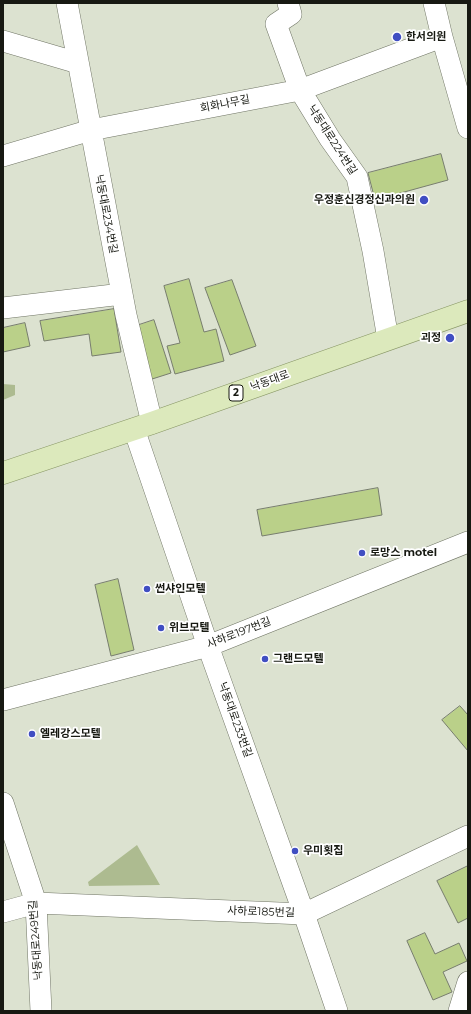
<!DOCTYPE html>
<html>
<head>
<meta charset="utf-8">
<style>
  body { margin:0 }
  #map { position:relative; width:471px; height:1014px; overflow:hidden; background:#dce2d0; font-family:Montserrat,sans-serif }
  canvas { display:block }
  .frame { position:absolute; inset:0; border:4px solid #171912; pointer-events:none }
</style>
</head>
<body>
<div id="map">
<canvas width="471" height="1014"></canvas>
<div class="frame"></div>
</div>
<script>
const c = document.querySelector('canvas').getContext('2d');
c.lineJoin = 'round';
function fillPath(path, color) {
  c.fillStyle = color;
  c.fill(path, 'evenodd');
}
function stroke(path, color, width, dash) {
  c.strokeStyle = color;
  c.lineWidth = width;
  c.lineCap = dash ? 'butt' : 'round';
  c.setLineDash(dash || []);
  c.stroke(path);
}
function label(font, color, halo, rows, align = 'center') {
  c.font = font + ' Montserrat,"Noto Sans KR",sans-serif';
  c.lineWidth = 3.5;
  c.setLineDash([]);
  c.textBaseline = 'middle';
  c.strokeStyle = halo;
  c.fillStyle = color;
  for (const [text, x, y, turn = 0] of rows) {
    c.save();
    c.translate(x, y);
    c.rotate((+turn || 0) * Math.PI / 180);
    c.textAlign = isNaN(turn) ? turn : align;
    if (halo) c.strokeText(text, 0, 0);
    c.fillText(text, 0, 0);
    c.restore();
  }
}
fillPath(new Path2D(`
  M 3,384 L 15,385 L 15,395 L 3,400 Z
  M 137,845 L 160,885 L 89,886 L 88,882 Z`), '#adbb90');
const building = new Path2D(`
  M 441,154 L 448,180 L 375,200 L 368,173 Z
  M 189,279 L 204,332 L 216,329 L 224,361 L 175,374 L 167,346 L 180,343 L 164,286 Z
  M 232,280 L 256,346 L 230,355 L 205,288 Z
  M 114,309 L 121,352 L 92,356 L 89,334 L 44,341 L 40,321 Z
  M 154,320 L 171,373 L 149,380 L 133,327 Z
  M 25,323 L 30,346 L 3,352 L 3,328 Z
  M 378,488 L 382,515 L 262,536 L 257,510 Z
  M 118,579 L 134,650 L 111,656 L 95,585 Z
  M 460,706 L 468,715 L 468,751 L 442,720 Z
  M 468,866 L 468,918 L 458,923 L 437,881 Z
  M 425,933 L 435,954 L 459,943 L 467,961 L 443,972 L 452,992 L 433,1000 L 407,941 Z`);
fillPath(building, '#bad089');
stroke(building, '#777d6d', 1);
const minor = new Path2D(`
  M 67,3 L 126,315 L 152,423
  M 288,3 L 291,14 L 276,24 L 300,90 L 330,139 L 357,177 L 373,251 L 388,339
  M 434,3 L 442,37 L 468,128
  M 3,41 L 78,63
  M 3,156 L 91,130 L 300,90 L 442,37
  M 3,308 L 122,294
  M 134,429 L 208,646 L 304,914 L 337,1011
  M 3,700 L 208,646 L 468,542
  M 3,803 L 36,903 L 41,1011
  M 3,912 L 36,903 L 304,914 L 468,836
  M 459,1011 L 468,982`);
const major = new Path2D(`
  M 3,473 L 152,423 L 468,311`);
stroke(minor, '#707565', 22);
stroke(major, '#879664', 23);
stroke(minor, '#fff', 21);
stroke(major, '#dce9bc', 22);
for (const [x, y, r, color] of [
  [397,37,5,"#404ec2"],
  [424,200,5,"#404ec2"],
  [450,338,5,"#404ec2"],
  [362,553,4,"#404ec2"],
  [147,589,4,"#404ec2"],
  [161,628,4,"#404ec2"],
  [265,659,4,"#404ec2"],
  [32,734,4,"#404ec2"],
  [295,851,4,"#404ec2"]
]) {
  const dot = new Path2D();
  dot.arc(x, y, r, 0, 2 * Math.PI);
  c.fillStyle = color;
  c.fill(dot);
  stroke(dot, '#fff', 1.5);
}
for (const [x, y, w] of [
  [236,393,14]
]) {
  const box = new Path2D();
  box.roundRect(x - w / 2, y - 8, w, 16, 3);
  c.fillStyle = '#fff';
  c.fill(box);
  stroke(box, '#171912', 1);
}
label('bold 10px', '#171912', null, [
  ["2",236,393]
]);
label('bold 11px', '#171912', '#fff', [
  ["한서의원",406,37],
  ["우정훈신경정신과의원",415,200,"right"],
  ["괴정",441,338,"right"],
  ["로망스 motel",370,553],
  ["썬샤인모텔",155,589],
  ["위브모텔",169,628],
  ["그랜드모텔",273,659],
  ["엘레강스모텔",40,734],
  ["우미횟집",303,851]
], 'left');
label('11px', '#171912', '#fff', [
  ["회화나무길",225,104,-11],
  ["낙동대로224번길",332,140,57],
  ["낙동대로234번길",106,214,79],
  ["낙동대로",270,381,-20],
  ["사하로197번길",239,633,-21],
  ["낙동대로233번길",235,720,70],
  ["사하로185번길",261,912,2],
  ["낙동대로249번길",36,940,-94]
]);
</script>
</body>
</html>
